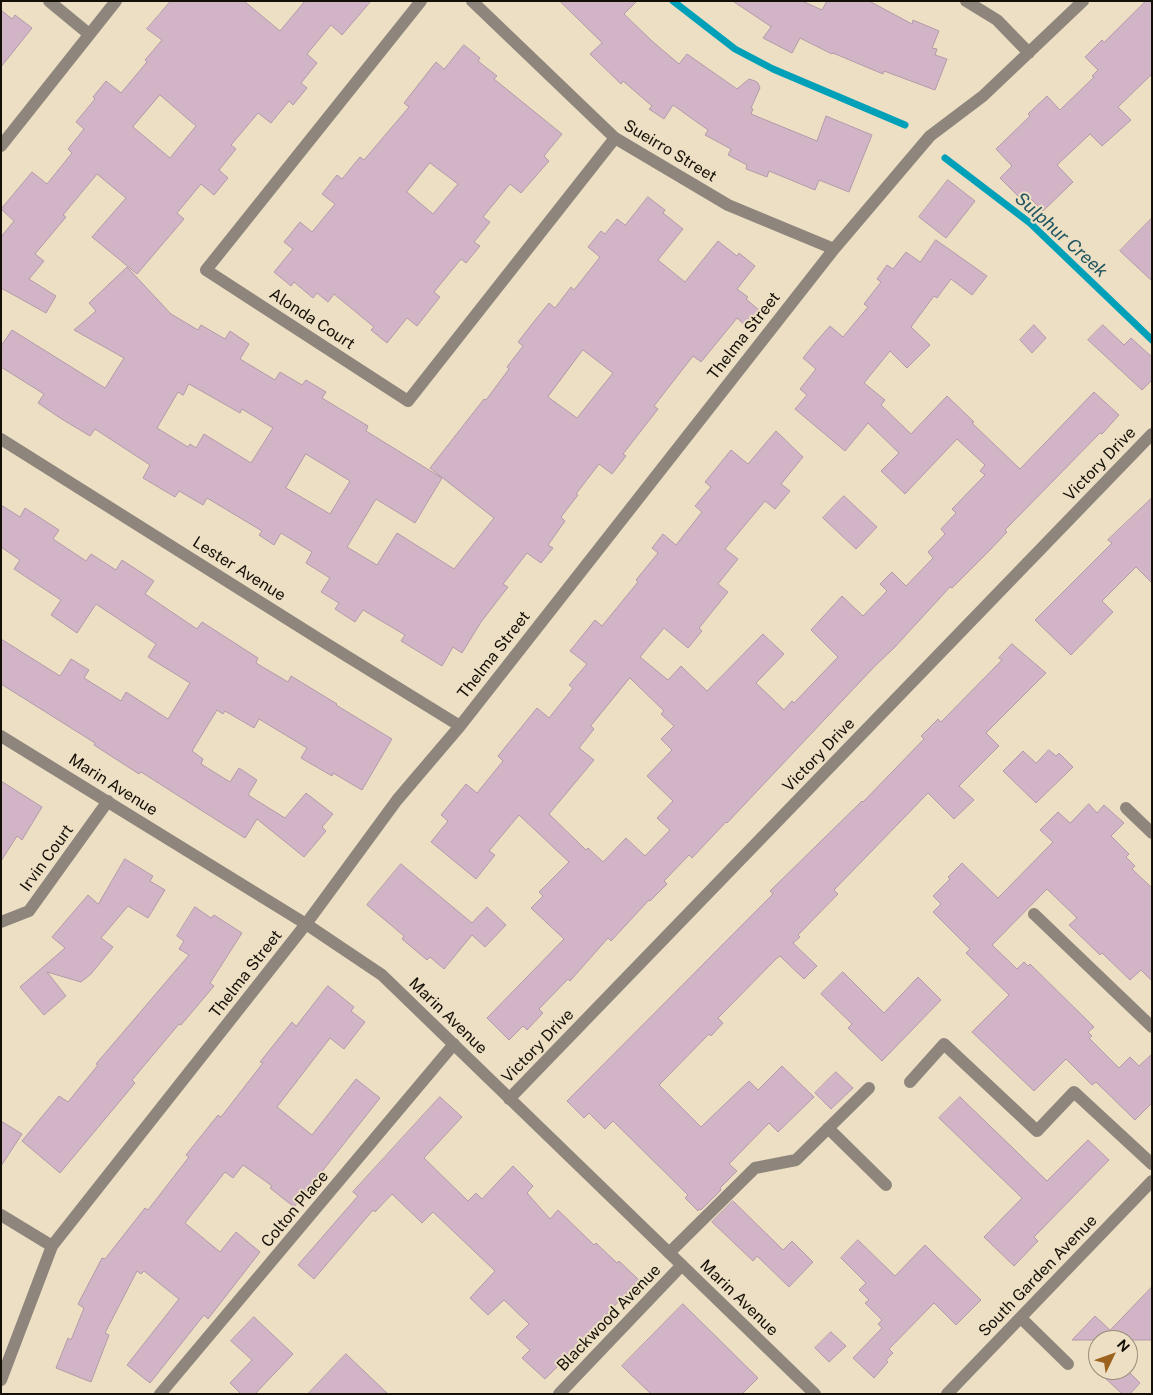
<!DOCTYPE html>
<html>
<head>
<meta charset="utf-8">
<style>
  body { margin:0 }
  #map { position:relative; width:1153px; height:1395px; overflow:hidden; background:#eddfc4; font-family:"Public Sans",sans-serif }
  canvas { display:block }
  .frame { position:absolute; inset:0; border:2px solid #151007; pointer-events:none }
  .north { position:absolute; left:1088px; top:1330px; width:50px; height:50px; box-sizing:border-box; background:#eddfc4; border:1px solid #978c78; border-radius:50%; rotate:48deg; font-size:14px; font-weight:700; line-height:20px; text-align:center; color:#151007 }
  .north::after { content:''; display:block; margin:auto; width:18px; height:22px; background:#9b631e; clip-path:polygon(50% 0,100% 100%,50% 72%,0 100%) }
</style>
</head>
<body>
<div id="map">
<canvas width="1153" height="1395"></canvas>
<div class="frame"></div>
<div class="north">N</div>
</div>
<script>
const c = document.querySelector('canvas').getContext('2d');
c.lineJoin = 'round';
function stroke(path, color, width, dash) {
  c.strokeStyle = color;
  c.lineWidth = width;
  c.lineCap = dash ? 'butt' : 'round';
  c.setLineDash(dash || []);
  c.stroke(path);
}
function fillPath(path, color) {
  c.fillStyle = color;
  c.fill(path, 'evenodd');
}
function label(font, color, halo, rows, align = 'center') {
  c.font = font + ' "Public Sans",sans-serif';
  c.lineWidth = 4;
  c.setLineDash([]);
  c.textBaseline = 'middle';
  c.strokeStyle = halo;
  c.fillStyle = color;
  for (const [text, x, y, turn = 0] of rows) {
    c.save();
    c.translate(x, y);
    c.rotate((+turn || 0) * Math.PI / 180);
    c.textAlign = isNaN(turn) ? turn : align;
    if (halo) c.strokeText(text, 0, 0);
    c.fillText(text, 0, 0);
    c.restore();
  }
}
stroke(new Path2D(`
  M 673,1 L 735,49 L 773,69 L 905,125
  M 945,158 L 1030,223 L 1152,340`), '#00a1b8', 7);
const building = new Path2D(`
  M 171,1 L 244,1 L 280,31 L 305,1 L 371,1 L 342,35 L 331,25 L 307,54 L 317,63 L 301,83 L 307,88 L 293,105 L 289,101 L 271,123 L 258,113 L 231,145 L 236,149 L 219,170 L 228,178 L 214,195 L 201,184 L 177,213 L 184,219 L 137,274 L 92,237 L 126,198 L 97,174 L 63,215 L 66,217 L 35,254 L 44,261 L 29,279 L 56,296 L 46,313 L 1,288 L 1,237 L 14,221 L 1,209 L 32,172 L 47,184 L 72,153 L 68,149 L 84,129 L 76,122 L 95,99 L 93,97 L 106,81 L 121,93 L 147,62 L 145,60 L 162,40 L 147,29 ZM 160,95 L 196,126 L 170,158 L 133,127 Z
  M 560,1 L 637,1 L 624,14 L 652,41 L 679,64 L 687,54 L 737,89 L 749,79 L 755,81 L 758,83 L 760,88 L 751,108 L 753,109 L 751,114 L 817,141 L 826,116 L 872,135 L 849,192 L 819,180 L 815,190 L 769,171 L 767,177 L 746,169 L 747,165 L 728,155 L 731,149 L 705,135 L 708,130 L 673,105 L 664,119 L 649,109 L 652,106 L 623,81 L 621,84 L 590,54 L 602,43 Z
  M 733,1 L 802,1 L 822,10 L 827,1 L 869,1 L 912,24 L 913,20 L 939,31 L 932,48 L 937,49 L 935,55 L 947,59 L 935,90 L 884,71 L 883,74 L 833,53 L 832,54 L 800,38 L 792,53 L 763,38 L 771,27 Z
  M 1146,1 L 1152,1 L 1152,74 L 1118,107 L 1131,120 L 1102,146 L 1090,134 L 1057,165 L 1073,182 L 1043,211 L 1031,199 L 1026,204 L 1000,178 L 1012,166 L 996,149 L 1030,116 L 1028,114 L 1047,96 L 1060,110 L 1094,77 L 1092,76 L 1098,70 L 1085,57 L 1102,40 L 1104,42 Z
  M 1,10 L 12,19 L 15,15 L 32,28 L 1,67 Z
  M 464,45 L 480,58 L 478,61 L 497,76 L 494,79 L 562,134 L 544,156 L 549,161 L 521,193 L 510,184 L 483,217 L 490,222 L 474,242 L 480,246 L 466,263 L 461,259 L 434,292 L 440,297 L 417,326 L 407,318 L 387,343 L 371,330 L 374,327 L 334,294 L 328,302 L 317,293 L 313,298 L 294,282 L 291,286 L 274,272 L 293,249 L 284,242 L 300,222 L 312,232 L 335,204 L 322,194 L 337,175 L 342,179 L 360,157 L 364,160 L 409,107 L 404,103 L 436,62 L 444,69 ZM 430,163 L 458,184 L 433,214 L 407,192 Z
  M 948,180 L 975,201 L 946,238 L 919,217 Z
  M 648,197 L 665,210 L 663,213 L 683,229 L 658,260 L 685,282 L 718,241 L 737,256 L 739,253 L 755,266 L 737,289 L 748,297 L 746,299 L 760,311 L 747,327 L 737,318 L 701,362 L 693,356 L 654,406 L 658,409 L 623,454 L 626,456 L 612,474 L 599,464 L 576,494 L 578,495 L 561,517 L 565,521 L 548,545 L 553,548 L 541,563 L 527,553 L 503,584 L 508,587 L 481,622 L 462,653 L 453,647 L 442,666 L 401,641 L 405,635 L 363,610 L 355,622 L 335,609 L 339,603 L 321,592 L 330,578 L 306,563 L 312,552 L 281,533 L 274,545 L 259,535 L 262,531 L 207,498 L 203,505 L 179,491 L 175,497 L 143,478 L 150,465 L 95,429 L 90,436 L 60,418 L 38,403 L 44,394 L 1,367 L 1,346 L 12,330 L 105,388 L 124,358 L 74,330 L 96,311 L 89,303 L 127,267 L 171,314 L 198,330 L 201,325 L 225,339 L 230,331 L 249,344 L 240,359 L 275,380 L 280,372 L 302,385 L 306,380 L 326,392 L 322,398 L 368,426 L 366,431 L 442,478 L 415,523 L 376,499 L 347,547 L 377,565 L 397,533 L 454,569 L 494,518 L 430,468 L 484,399 L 486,400 L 509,369 L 507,367 L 523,346 L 518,342 L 532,324 L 549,303 L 555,308 L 571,287 L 574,290 L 600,257 L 588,247 L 601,231 L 605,234 L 617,219 L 625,225 ZM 583,350 L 613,373 L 577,418 L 548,397 ZM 189,384 L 240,413 L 242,409 L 273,428 L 251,463 L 204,434 L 196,448 L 190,444 L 188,447 L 157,428 L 178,392 L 183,395 ZM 306,454 L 350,481 L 330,514 L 286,488 Z
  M 1152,218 L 1152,281 L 1120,251 Z
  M 936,240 L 987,276 L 972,295 L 951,279 L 937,298 L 934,296 L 911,327 L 930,345 L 907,368 L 890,351 L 864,383 L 885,400 L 881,405 L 911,434 L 947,396 L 974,422 L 972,423 L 1020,469 L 1094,392 L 1119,415 L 1102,434 L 1100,433 L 1005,530 L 1007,532 L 990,550 L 952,588 L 950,587 L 894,648 L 875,666 L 727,823 L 726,822 L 692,858 L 689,855 L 664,881 L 667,884 L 650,901 L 649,900 L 611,941 L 608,938 L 570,981 L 568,979 L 539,1009 L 543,1013 L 527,1030 L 523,1026 L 509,1040 L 487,1018 L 564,939 L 531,908 L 543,896 L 539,892 L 569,862 L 519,815 L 489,851 L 495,855 L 476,879 L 431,842 L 448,821 L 441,815 L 466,784 L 477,793 L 503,761 L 498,756 L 537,708 L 549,718 L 573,688 L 569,685 L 587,664 L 570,651 L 595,620 L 602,626 L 638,582 L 636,580 L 658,553 L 652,548 L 663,534 L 676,545 L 702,512 L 695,506 L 711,487 L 705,482 L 731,450 L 748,464 L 776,431 L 803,457 L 781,484 L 790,491 L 775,509 L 765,501 L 725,549 L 738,559 L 718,584 L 728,592 L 699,628 L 702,631 L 688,648 L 664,628 L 640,657 L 668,680 L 681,666 L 707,691 L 763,634 L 784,654 L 756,683 L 784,710 L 792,701 L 794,703 L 838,657 L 811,630 L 842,596 L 863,616 L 887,591 L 880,584 L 892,572 L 906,586 L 933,558 L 928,552 L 945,534 L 941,529 L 956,513 L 952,509 L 985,475 L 980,471 L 985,465 L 957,439 L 905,494 L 881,471 L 899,453 L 868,423 L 845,451 L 795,409 L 807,395 L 800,389 L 816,369 L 803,358 L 815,343 L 830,326 L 843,337 L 868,307 L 864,304 L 881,282 L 877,279 L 887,265 L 893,269 L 906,252 L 920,262 ZM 630,678 L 664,711 L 661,714 L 674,726 L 661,739 L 672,750 L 647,776 L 673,801 L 657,818 L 670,830 L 645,856 L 626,838 L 603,862 L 588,848 L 586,850 L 549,814 L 594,760 L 579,748 L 594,729 L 591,726 Z
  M 1034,325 L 1046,338 L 1032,353 L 1020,340 Z
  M 1103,325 L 1124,345 L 1131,338 L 1152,357 L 1152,380 L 1142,390 L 1088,340 Z
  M 844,496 L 877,527 L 856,549 L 823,518 Z
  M 1152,498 L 1152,583 L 1136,567 L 1102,601 L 1113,612 L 1071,655 L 1035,620 L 1112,543 L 1108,540 Z
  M 1,505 L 20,517 L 25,508 L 59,530 L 53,539 L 86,561 L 91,554 L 116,570 L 122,560 L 154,581 L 145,594 L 197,629 L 202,622 L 258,658 L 256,663 L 288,682 L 291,676 L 337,704 L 336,705 L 392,739 L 362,790 L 333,773 L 332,776 L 301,758 L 307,748 L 259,719 L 254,728 L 225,711 L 223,714 L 217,710 L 192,751 L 203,759 L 201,764 L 230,782 L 239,768 L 257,780 L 248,795 L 285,818 L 306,793 L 333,814 L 322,827 L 326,831 L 304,857 L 257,819 L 245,838 L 141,772 L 139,774 L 94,745 L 95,743 L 1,684 L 1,639 L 60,676 L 71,659 L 89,670 L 84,678 L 121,701 L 126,692 L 168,719 L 190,683 L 148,657 L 156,644 L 96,604 L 77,633 L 51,615 L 61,600 L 14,569 L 20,560 L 1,547 Z
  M 1012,644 L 1046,673 L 986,733 L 999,746 L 959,786 L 974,800 L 954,819 L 928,793 L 834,890 L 838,894 L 798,935 L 800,937 L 793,943 L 817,966 L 804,979 L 780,956 L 776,959 L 718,1018 L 723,1023 L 711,1036 L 709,1034 L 659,1085 L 701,1127 L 749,1081 L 758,1090 L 782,1066 L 814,1097 L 778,1132 L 769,1123 L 729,1164 L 737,1171 L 720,1188 L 721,1190 L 701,1210 L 699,1209 L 698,1211 L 685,1198 L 688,1195 L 613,1121 L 605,1129 L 589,1113 L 584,1118 L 567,1101 L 773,894 L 770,891 L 862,801 L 863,802 L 924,739 L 921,736 L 938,719 L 941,722 L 1002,660 L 999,658 Z
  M 1049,750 L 1056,756 L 1059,753 L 1073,767 L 1036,803 L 1003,771 L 1023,751 L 1036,763 Z
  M 1,781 L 42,807 L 22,840 L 17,836 L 1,861 Z
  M 1089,804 L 1097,813 L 1104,805 L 1124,823 L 1111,836 L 1129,854 L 1126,857 L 1135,866 L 1132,869 L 1152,888 L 1152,981 L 1141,970 L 1130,980 L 1102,953 L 1100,955 L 1069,925 L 1077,918 L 1047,889 L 992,945 L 1017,969 L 1024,962 L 1028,966 L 1030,964 L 1094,1027 L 1088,1032 L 1092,1036 L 1089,1038 L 1119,1068 L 1130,1057 L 1139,1066 L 1152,1054 L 1152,1103 L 1135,1120 L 1096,1082 L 1092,1085 L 1066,1059 L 1034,1091 L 972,1032 L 1009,995 L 966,953 L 970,949 L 933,912 L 941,904 L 933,896 L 950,879 L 948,877 L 962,863 L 998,898 L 1053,842 L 1040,830 L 1058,812 L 1070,823 Z
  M 125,859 L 153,876 L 150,881 L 165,890 L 148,918 L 128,906 L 101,938 L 113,947 L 91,974 L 81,982 L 47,972 L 66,996 L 44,1015 L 20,987 L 65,948 L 52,937 L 88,895 L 98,904 Z
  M 401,864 L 472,923 L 487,907 L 506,925 L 485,947 L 472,935 L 444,969 L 430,957 L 427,960 L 402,939 L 404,936 L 367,905 Z
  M 195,907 L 211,918 L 214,915 L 242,933 L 210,983 L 214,986 L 181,1025 L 179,1024 L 132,1080 L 135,1083 L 60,1173 L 22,1141 L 59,1096 L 68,1102 L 98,1065 L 96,1064 L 189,955 L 179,949 L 184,941 L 177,936 Z
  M 843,972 L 884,1013 L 918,977 L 941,1000 L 882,1061 L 848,1028 L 852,1024 L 821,994 Z
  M 328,986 L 354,1007 L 351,1011 L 365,1022 L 344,1049 L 330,1038 L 277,1107 L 312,1135 L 356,1079 L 380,1098 L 294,1207 L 270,1188 L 272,1186 L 243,1165 L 233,1178 L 225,1172 L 185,1223 L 220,1252 L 236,1232 L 260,1252 L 208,1319 L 204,1315 L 150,1383 L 127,1365 L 179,1299 L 144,1271 L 141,1274 L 137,1271 L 105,1333 L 109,1335 L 91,1382 L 56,1368 L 68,1338 L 71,1340 L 84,1308 L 78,1304 L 102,1258 L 105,1259 L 145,1208 L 148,1210 L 189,1157 L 186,1155 L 218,1115 L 221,1117 L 263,1063 L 260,1062 L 292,1022 L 296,1026 Z
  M 836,1072 L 853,1088 L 831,1109 L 815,1093 Z
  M 440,1097 L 462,1117 L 424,1158 L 468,1201 L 476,1193 L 482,1199 L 513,1166 L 533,1186 L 527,1193 L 550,1219 L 558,1210 L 594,1245 L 596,1243 L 617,1263 L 619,1261 L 639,1280 L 605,1316 L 607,1317 L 545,1379 L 522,1358 L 530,1350 L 516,1337 L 529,1324 L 504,1300 L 488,1315 L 470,1298 L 495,1271 L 433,1212 L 422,1223 L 392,1194 L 375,1212 L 373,1210 L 314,1279 L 298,1265 L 358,1196 L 353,1192 Z
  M 960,1097 L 1047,1181 L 1088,1140 L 1109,1160 L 1034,1237 L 1038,1241 L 1014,1266 L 984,1237 L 1022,1198 L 939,1118 Z
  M 1,1121 L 22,1134 L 1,1166 Z
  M 733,1201 L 783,1250 L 792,1241 L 813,1262 L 789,1287 L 757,1256 L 753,1261 L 712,1222 Z
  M 858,1240 L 895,1276 L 925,1245 L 981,1300 L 956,1325 L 934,1303 L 889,1349 L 893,1353 L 886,1360 L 888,1362 L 874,1378 L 853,1358 L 882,1328 L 878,1324 L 882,1320 L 865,1303 L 869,1300 L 859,1290 L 866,1283 L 841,1258 Z
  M 1152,1287 L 1152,1340 L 1072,1340 L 1095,1316 L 1110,1330 Z
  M 683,1304 L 758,1378 L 742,1394 L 651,1394 L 622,1366 Z
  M 254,1317 L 293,1354 L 255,1394 L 241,1394 L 230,1383 L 252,1360 L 231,1341 Z
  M 831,1332 L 846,1346 L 829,1362 L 815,1348 Z
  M 346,1354 L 388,1394 L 308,1394 Z
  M 1112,1370 L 1127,1370 L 1140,1383 L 1130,1394 L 1122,1394 L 1104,1377 Z`);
fillPath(building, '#d1b5c6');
stroke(building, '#b499a9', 1);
stroke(new Path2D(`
  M 49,1 L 89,34
  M 421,1 L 206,270 L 408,401 L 615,138
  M 472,1 L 615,138 L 728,205 L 834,249
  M 966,1 L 997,20 L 1029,53
  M 1,146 L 116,1
  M 1,439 L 319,639 L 460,726
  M 1,736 L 306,924 L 382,975 L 815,1394
  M 1126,808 L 1152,833
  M 1034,914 L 1152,1027
  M 1,922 L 29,911 L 108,801
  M 910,1082 L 944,1044 L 1037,1131 L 1074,1092 L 1152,1164
  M 509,1099 L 1152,434
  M 828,1128 L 886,1185
  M 1,1215 L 52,1246
  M 669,1253 L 755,1168 L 796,1160 L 869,1088
  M 1021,1318 L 1068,1364
  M 1,1380 L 52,1246 L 306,924 L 397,800 L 460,726 L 834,249 L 930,136 L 983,96 L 1083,1
  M 160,1394 L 454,1044
  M 559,1394 L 682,1265
  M 947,1394 L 1152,1181`), '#8e867c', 12);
label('16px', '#151007', '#eddfc4', [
  ["Sueirro Street",670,151,31],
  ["Alonda Court",312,319,33],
  ["Thelma Street",744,336,-52],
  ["Victory Drive",1100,464,-46],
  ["Lester Avenue",239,569,32],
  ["Thelma Street",494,655,-52],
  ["Victory Drive",819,755,-46],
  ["Marin Avenue",113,785,32],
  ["Irvin Court",47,858,-54],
  ["Thelma Street",246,974,-52],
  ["Marin Avenue",448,1016,44],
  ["Victory Drive",538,1046,-46],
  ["Colton Place",295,1209,-50],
  ["South Garden Avenue",1038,1276,-46],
  ["Marin Avenue",739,1298,44],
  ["Blackwood Avenue",609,1318,-46]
]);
label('italic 18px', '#215660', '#eddfc4', [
  ["Sulphur Creek",1061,235,42]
]);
</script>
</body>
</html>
